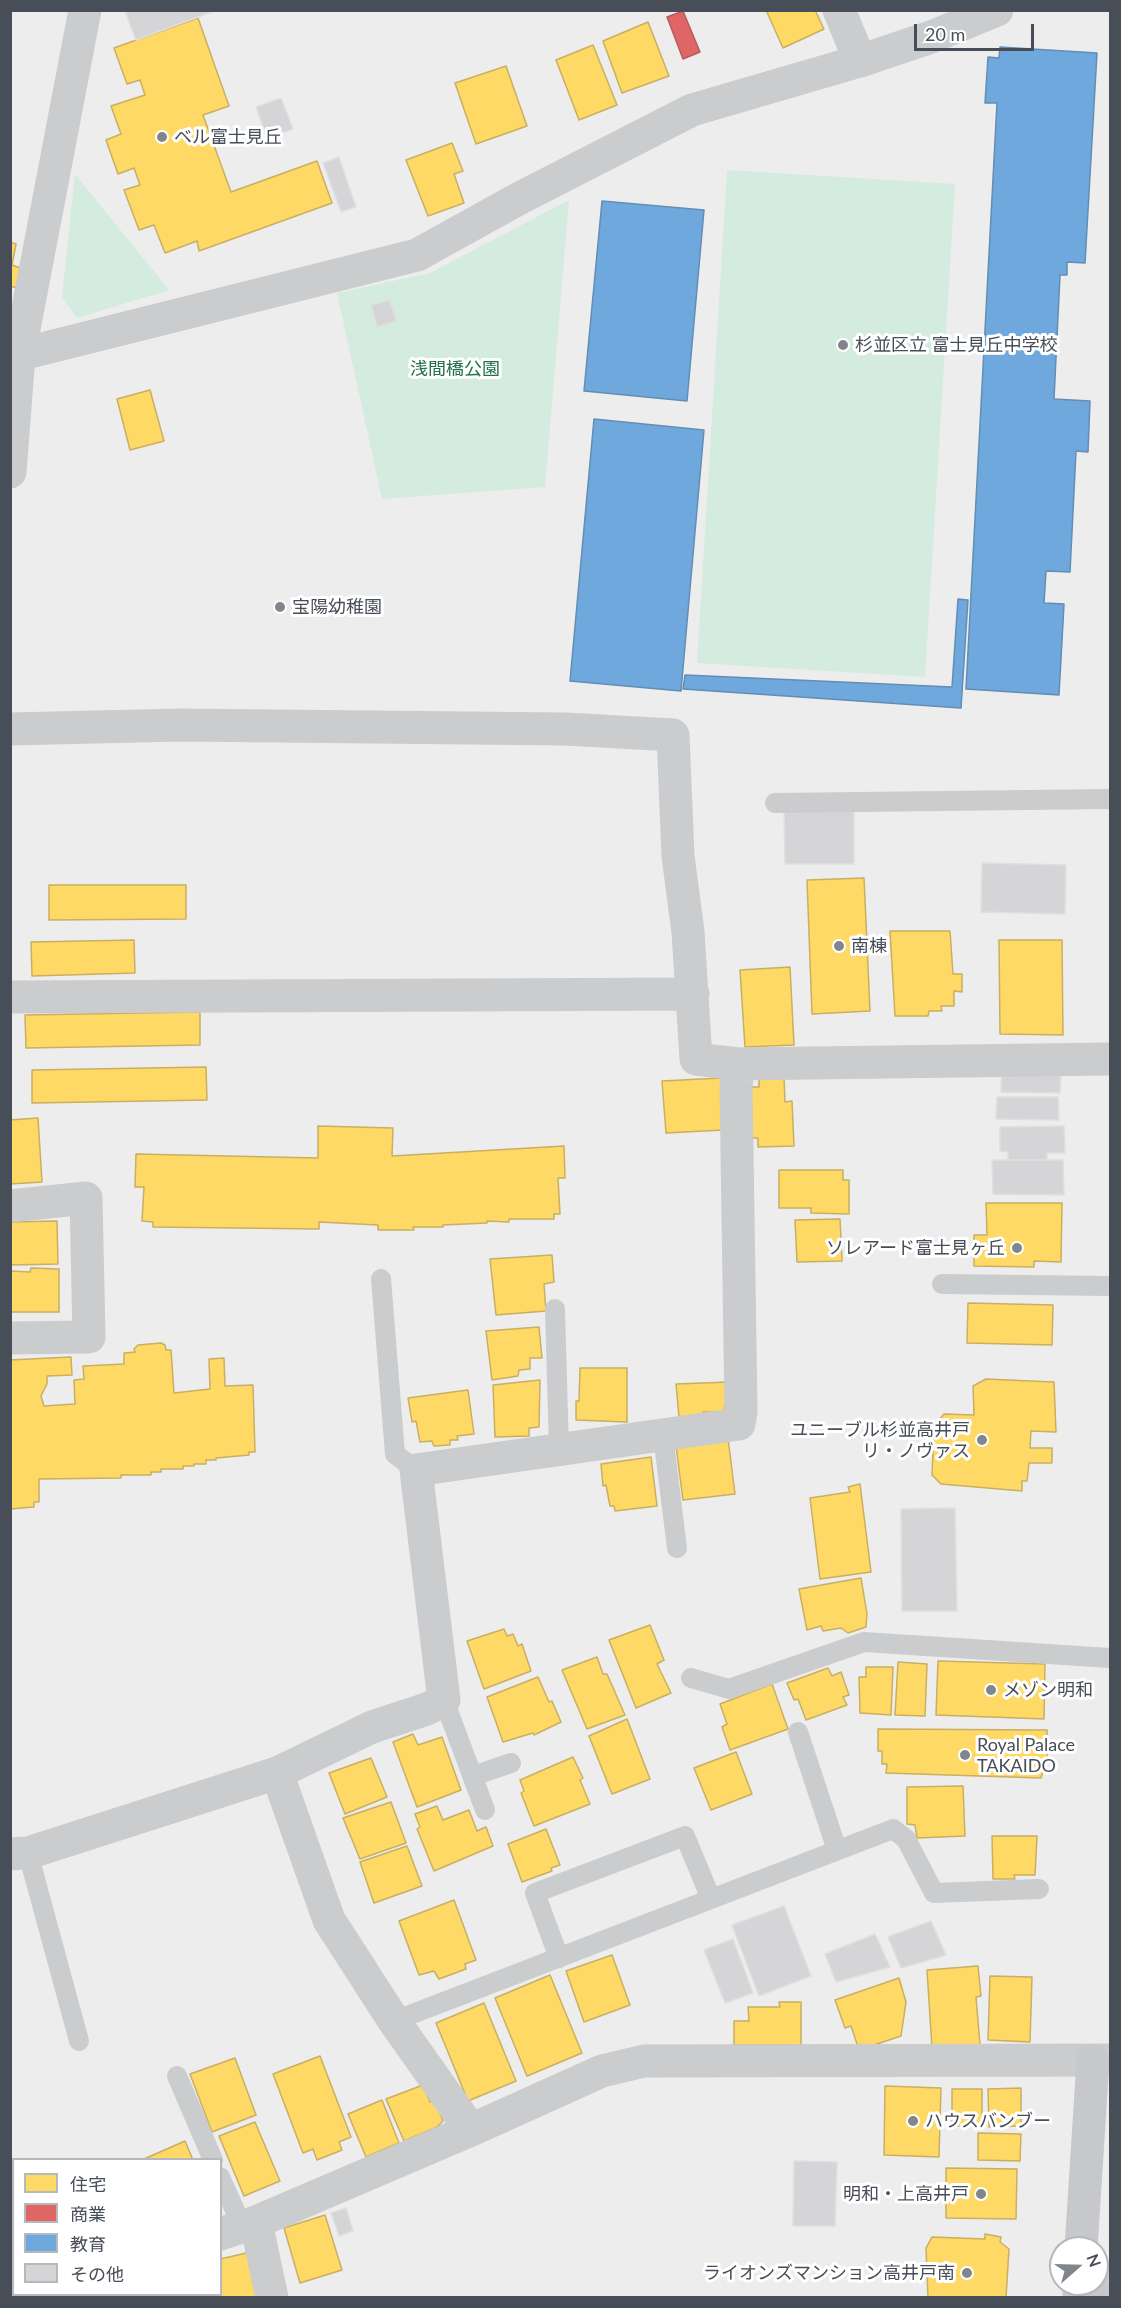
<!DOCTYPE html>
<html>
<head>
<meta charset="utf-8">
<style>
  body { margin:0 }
  #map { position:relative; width:1121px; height:2308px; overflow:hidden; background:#eeeded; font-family:Lato,"Noto Sans JP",sans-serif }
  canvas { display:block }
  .frame { position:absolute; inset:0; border:12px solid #474e57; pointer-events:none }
  .legend { position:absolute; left:12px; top:2158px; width:210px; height:138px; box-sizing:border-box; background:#fff; border:2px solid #b5b8bc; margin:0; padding:8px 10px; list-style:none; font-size:18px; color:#474e57 }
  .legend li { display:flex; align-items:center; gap:12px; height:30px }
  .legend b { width:30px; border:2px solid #b5b8bc }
  .north { position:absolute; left:1049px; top:2236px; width:60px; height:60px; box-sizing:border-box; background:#fff; border:2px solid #b5b8bc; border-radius:50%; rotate:70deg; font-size:16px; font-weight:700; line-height:24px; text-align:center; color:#474e57 }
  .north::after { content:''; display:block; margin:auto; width:21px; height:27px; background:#81868c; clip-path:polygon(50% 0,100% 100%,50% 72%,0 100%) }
  .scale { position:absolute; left:914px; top:24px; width:120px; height:27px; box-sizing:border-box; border:3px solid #474e57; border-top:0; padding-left:8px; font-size:18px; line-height:21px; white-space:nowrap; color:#474e57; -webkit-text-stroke:4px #fff; paint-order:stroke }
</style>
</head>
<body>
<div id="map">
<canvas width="1121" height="2308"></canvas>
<div class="frame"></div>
<ul class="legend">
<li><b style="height:16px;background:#ffd966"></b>住宅</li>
<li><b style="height:16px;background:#e06666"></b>商業</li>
<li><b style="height:16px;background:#6fa8dc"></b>教育</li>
<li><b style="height:16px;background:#d5d5d7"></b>その他</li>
</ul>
<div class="north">N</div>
<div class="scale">20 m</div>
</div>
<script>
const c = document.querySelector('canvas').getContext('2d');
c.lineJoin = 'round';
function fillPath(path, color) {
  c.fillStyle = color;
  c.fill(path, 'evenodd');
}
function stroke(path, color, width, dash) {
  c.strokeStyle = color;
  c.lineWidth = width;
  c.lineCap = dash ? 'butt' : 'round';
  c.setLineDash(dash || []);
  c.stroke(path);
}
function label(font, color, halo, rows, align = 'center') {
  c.font = font + ' Lato,"Noto Sans JP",sans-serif';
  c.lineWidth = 6;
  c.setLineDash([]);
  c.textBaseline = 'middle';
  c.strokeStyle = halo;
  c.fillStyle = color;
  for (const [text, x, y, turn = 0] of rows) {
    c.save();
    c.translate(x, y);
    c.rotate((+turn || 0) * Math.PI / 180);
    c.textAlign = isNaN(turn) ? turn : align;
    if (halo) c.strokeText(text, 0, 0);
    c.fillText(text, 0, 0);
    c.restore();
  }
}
fillPath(new Path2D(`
  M 727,170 L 955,184 L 925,677 L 697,663 Z
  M 75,174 L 169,290 L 77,318 L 62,297 Z
  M 569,200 L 545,487 L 382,499 L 337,293 L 430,273 Z`), '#d4ebdf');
const homes = new Path2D(`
  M 766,10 L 815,10 L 824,29 L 783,48 Z
  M 198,18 L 229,106 L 203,115 L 231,192 L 317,161 L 332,203 L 199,251 L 197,241 L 165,253 L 154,225 L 139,230 L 124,190 L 140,185 L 134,168 L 118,174 L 106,140 L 121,134 L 111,106 L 145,95 L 140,80 L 127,84 L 114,48 Z
  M 648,22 L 669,76 L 622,93 L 603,41 Z
  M 593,45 L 617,105 L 579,120 L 556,60 Z
  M 506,66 L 527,126 L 476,144 L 455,83 Z
  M 452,143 L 463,171 L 454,174 L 464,203 L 428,216 L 406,160 Z
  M 10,242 L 16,244 L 12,265 L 26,270 L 21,289 L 10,286 Z
  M 150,390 L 164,441 L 130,450 L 117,399 Z
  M 864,878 L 870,1011 L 812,1014 L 807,880 Z
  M 49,885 L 186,885 L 186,919 L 49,920 Z
  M 890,931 L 950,931 L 953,974 L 962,974 L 962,992 L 954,991 L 954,1006 L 941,1006 L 942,1011 L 929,1011 L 928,1016 L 895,1016 Z
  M 134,940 L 135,973 L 32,976 L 31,942 Z
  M 999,940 L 1062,940 L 1063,1035 L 1000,1034 Z
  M 790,967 L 794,1045 L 745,1047 L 740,970 Z
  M 200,1012 L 200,1045 L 26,1048 L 25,1015 Z
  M 206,1067 L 207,1100 L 32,1103 L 32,1070 Z
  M 759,1077 L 784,1077 L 785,1102 L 792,1101 L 794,1146 L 758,1147 L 758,1138 L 752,1138 L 751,1087 L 759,1087 Z
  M 721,1078 L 724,1130 L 666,1133 L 662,1081 Z
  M 38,1118 L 42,1182 L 10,1184 L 10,1120 Z
  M 318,1126 L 393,1128 L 392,1156 L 564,1146 L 565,1178 L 558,1178 L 560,1214 L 554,1214 L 554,1219 L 509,1219 L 509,1222 L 487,1221 L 487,1223 L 443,1225 L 443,1227 L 413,1227 L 414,1230 L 378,1230 L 378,1225 L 319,1222 L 319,1229 L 153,1227 L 153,1222 L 142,1221 L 144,1187 L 135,1187 L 136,1154 L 318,1158 Z
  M 779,1170 L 843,1170 L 843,1180 L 849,1180 L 849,1214 L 811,1213 L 811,1208 L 779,1208 Z
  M 986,1203 L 1062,1203 L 1061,1262 L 1034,1261 L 1034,1267 L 974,1266 L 974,1235 L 987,1235 Z
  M 840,1219 L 842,1261 L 797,1262 L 795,1220 Z
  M 57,1221 L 58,1264 L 10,1265 L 10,1222 Z
  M 552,1255 L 554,1282 L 544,1284 L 546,1311 L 496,1315 L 490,1259 Z
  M 31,1268 L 59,1269 L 59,1312 L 10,1312 L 10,1271 L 30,1272 Z
  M 968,1303 L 1053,1305 L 1052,1345 L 967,1343 Z
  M 539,1327 L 542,1358 L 530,1358 L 530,1369 L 519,1370 L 518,1376 L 492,1380 L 486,1331 Z
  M 161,1343 L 165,1345 L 166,1350 L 171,1350 L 174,1393 L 210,1389 L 209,1359 L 224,1358 L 225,1386 L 253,1385 L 255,1452 L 249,1452 L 249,1455 L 216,1458 L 216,1460 L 206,1460 L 206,1464 L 194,1464 L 194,1466 L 183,1466 L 183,1469 L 161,1469 L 161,1472 L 151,1472 L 151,1475 L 121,1475 L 121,1478 L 39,1479 L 39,1502 L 34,1502 L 34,1507 L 10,1509 L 10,1360 L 71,1357 L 72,1375 L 47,1376 L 47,1384 L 41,1396 L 44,1406 L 75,1404 L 74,1380 L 84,1379 L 83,1366 L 124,1364 L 124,1353 L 135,1352 L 134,1349 L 138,1345 Z
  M 580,1368 L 627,1368 L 627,1422 L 576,1420 L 576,1401 L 579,1401 Z
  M 986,1379 L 1054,1382 L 1056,1432 L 1031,1431 L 1030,1448 L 1052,1448 L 1052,1463 L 1029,1463 L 1027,1481 L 1022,1481 L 1022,1491 L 941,1484 L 932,1475 L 934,1426 L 944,1414 L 974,1415 L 973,1386 Z
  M 540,1380 L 539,1427 L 529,1428 L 529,1436 L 495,1437 L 493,1385 Z
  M 729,1382 L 724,1412 L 703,1412 L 703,1416 L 679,1417 L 676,1384 Z
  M 468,1390 L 474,1434 L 457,1436 L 458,1440 L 450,1440 L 450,1445 L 434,1446 L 432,1441 L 420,1442 L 416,1421 L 412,1422 L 408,1398 Z
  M 728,1438 L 735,1494 L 683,1500 L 676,1446 Z
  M 651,1457 L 657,1506 L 615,1511 L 614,1506 L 610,1506 L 606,1485 L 603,1486 L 601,1464 Z
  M 860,1484 L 871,1572 L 820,1579 L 810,1498 L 850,1492 L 848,1487 Z
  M 861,1578 L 867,1614 L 866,1627 L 848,1633 L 841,1628 L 823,1631 L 821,1626 L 807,1630 L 799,1589 Z
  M 650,1625 L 664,1660 L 657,1664 L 671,1693 L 636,1708 L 609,1640 Z
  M 504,1629 L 507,1636 L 513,1634 L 518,1646 L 522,1644 L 531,1671 L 484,1689 L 467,1641 Z
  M 597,1657 L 603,1674 L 607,1674 L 625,1715 L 587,1729 L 562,1670 Z
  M 938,1661 L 1045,1664 L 1044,1719 L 936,1715 Z
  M 898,1662 L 927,1664 L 925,1716 L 895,1715 Z
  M 866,1667 L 893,1667 L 891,1715 L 860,1713 L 859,1677 L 866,1677 Z
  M 828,1668 L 832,1676 L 841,1672 L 849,1695 L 843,1697 L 847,1705 L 806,1720 L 798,1699 L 794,1700 L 787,1683 Z
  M 538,1677 L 549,1702 L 552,1701 L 561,1722 L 534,1735 L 533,1733 L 503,1742 L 487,1697 Z
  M 772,1684 L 788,1729 L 730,1750 L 722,1727 L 727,1724 L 720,1704 Z
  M 627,1719 L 650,1779 L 612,1794 L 589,1736 Z
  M 878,1729 L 1047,1730 L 1047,1758 L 1041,1778 L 886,1773 L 887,1764 L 882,1764 L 882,1751 L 878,1751 Z
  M 413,1734 L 418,1745 L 442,1737 L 461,1790 L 417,1807 L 393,1742 Z
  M 736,1752 L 752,1794 L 711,1810 L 694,1768 Z
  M 573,1757 L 583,1778 L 580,1780 L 590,1804 L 534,1826 L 521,1793 L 524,1791 L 520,1780 Z
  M 371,1758 L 387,1797 L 345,1814 L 329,1773 Z
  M 963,1786 L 965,1836 L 917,1838 L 915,1825 L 907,1824 L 907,1787 Z
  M 391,1802 L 406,1843 L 360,1859 L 343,1818 Z
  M 437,1806 L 443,1820 L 469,1810 L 477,1831 L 486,1827 L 493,1846 L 434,1871 L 417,1829 L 420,1827 L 415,1814 Z
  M 546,1829 L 560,1865 L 551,1868 L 552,1871 L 522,1882 L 508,1844 Z
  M 992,1836 L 1037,1836 L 1035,1875 L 1014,1875 L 1015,1879 L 993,1879 Z
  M 407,1846 L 422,1886 L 374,1903 L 360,1862 Z
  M 454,1900 L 476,1960 L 465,1964 L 466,1969 L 439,1979 L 434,1971 L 419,1975 L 399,1921 Z
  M 612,1955 L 630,2005 L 584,2022 L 566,1971 Z
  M 978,1966 L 981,1996 L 976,1997 L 980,2045 L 932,2048 L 927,1970 Z
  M 550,1975 L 582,2053 L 527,2076 L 495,1998 Z
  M 990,1976 L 1032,1977 L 1030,2042 L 988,2040 Z
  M 899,1978 L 906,2002 L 901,2036 L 859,2050 L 851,2026 L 845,2028 L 835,2000 Z
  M 779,2002 L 801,2002 L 801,2045 L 734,2045 L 734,2021 L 749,2021 L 748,2007 L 780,2007 Z
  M 484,2003 L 516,2081 L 468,2101 L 436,2023 Z
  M 320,2056 L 351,2137 L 339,2142 L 342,2150 L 317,2160 L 313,2149 L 303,2153 L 273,2074 Z
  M 235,2058 L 256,2115 L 212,2132 L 190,2074 Z
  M 423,2085 L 430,2102 L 435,2100 L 443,2121 L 437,2127 L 404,2141 L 386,2099 Z
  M 885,2086 L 941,2088 L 939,2157 L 884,2155 Z
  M 1021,2088 L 1021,2126 L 989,2127 L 988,2089 Z
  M 952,2089 L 982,2089 L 982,2126 L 952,2126 Z
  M 382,2100 L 399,2143 L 366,2157 L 348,2114 Z
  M 255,2122 L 280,2181 L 244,2196 L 219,2136 Z
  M 978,2133 L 1021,2134 L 1020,2161 L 978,2160 Z
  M 185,2141 L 193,2160 L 144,2160 L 144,2159 Z
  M 946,2168 L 1017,2169 L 1016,2219 L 946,2218 Z
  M 325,2215 L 342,2270 L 300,2283 L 284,2228 Z
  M 985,2234 L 1001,2237 L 1000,2242 L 1009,2249 L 1006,2298 L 928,2298 L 926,2248 L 932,2237 L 985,2239 Z
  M 251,2252 L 260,2298 L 193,2298 L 202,2294 L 220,2294 L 220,2259 Z
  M 119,2294 L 178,2294 L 179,2298 L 104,2297 Z`);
fillPath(homes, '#ffd966');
stroke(homes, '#c8af62', 1.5);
const shops = new Path2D(`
  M 683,11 L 700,52 L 683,59 L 667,17 Z`);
fillPath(shops, '#e06666');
stroke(shops, '#b25f62', 1.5);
const schools = new Path2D(`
  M 1000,47 L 1097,53 L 1085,263 L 1067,262 L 1067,275 L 1060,275 L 1054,399 L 1090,401 L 1088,452 L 1076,451 L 1070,572 L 1046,571 L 1044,603 L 1064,604 L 1059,695 L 966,689 L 997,103 L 985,103 L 988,57 L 999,58 Z
  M 602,201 L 704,210 L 687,401 L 584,391 Z
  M 594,419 L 704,430 L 681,691 L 570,681 Z
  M 958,599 L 968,600 L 961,708 L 683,689 L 685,675 L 952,687 Z`);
fillPath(schools, '#6fa8dc');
stroke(schools, '#638db4', 1.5);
const building = new Path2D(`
  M 128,10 L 217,10 L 136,40 L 125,11 Z
  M 281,98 L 293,129 L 267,138 L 256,107 Z
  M 339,157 L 356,207 L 341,212 L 323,163 Z
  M 390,300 L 396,321 L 377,327 L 371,305 Z
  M 784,809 L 854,809 L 854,864 L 785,864 Z
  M 982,863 L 1066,865 L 1065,914 L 981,912 Z
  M 1002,1065 L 1061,1067 L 1060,1093 L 1001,1092 Z
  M 997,1097 L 1058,1097 L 1059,1120 L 996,1119 Z
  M 1064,1126 L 1065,1153 L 1047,1153 L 1047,1160 L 1008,1160 L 1008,1152 L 1000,1151 L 1000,1127 Z
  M 992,1160 L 1063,1160 L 1064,1195 L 993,1194 Z
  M 955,1508 L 957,1611 L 902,1611 L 901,1509 Z
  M 784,1906 L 811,1976 L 759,1996 L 732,1925 Z
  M 931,1921 L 946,1955 L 901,1968 L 888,1937 Z
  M 875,1934 L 890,1967 L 836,1982 L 825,1954 Z
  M 733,1939 L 753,1993 L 725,2003 L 704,1950 Z
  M 794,2161 L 837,2162 L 835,2226 L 793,2226 Z
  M 346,2208 L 353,2231 L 339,2236 L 331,2213 Z`);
fillPath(building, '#d5d5d7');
stroke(building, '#dfdfe0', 1.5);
stroke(new Path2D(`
  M 775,803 L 1110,799
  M 381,1279 L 395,1454 L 416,1470
  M 942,1284 L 1110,1286
  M 555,1309 L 559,1450
  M 663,1435 L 677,1548
  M 691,1678 L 729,1689 L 864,1642 L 1110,1658
  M 444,1700 L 485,1810
  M 798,1732 L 837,1850
  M 473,1776 L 511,1763
  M 28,1853 L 79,2041
  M 559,1958 L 535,1893 L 685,1836 L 711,1899
  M 394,2021 L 893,1829 L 906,1839 L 934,1893 L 1039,1889
  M 177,2076 L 213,2160
  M 220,2177 L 242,2226`), '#caccce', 20);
stroke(new Path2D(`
  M 839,10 L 860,61
  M 10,357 L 417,255 L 520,198 L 692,110 L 860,61 L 934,36 L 997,10
  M 10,472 L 19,355 L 85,10
  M 10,729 L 180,725 L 565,729 L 673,735 L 678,856 L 688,932 L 696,1059 L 738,1064 L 1110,1059
  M 10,997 L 693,994
  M 10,1206 L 86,1198 L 89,1337 L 10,1338
  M 277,1773 L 329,1920 L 394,2021 L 471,2130
  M 10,1854 L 28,1853 L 277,1773 L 372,1727 L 427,1709 L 444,1700 L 416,1470 L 739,1424 L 741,1411 L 736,1087 L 738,1064
  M 256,2222 L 272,2298
  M 220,2234 L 256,2222 L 471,2130 L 602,2071 L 644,2061 L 1110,2060
  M 54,2298 L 60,2294`), '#caccce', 33);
stroke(new Path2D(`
  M 1081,2248 L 1093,2061
  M 1079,2284 L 1079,2298
  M 1109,2298 L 1110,2277`), '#c6c8cb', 33);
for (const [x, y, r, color] of [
  [162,137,6,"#81868c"],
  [843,345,6,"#81868c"],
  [280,607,6,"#81868c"],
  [839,946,6,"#81868c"],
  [1017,1248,6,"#81868c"],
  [982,1440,6,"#81868c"],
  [991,1690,6,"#81868c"],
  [965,1755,6,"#81868c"],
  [913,2121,6,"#81868c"],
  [981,2194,6,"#81868c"],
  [967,2273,6,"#81868c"]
]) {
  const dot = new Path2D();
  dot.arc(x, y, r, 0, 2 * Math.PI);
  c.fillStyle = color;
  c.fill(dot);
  stroke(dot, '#fff', 2);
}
label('18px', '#474e57', '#fff', [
  ["ベル富士見丘",174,137],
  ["杉並区立 富士見丘中学校",855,345],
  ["宝陽幼稚園",292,607],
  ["南棟",851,946],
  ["ソレアード富士見ヶ丘",1005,1248,"right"],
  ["ユニーブル杉並高井戸",970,1430,"right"],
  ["リ・ノヴァス",970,1451,"right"],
  ["メゾン明和",1003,1690],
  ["Royal Palace",977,1745],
  ["TAKAIDO",977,1766],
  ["ハウスバンブー",925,2121],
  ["明和・上高井戸",969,2194,"right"],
  ["ライオンズマンション高井戸南",955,2273,"right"]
], 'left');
label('18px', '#207052', '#fff', [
  ["浅間橋公園",455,369]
]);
</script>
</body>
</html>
